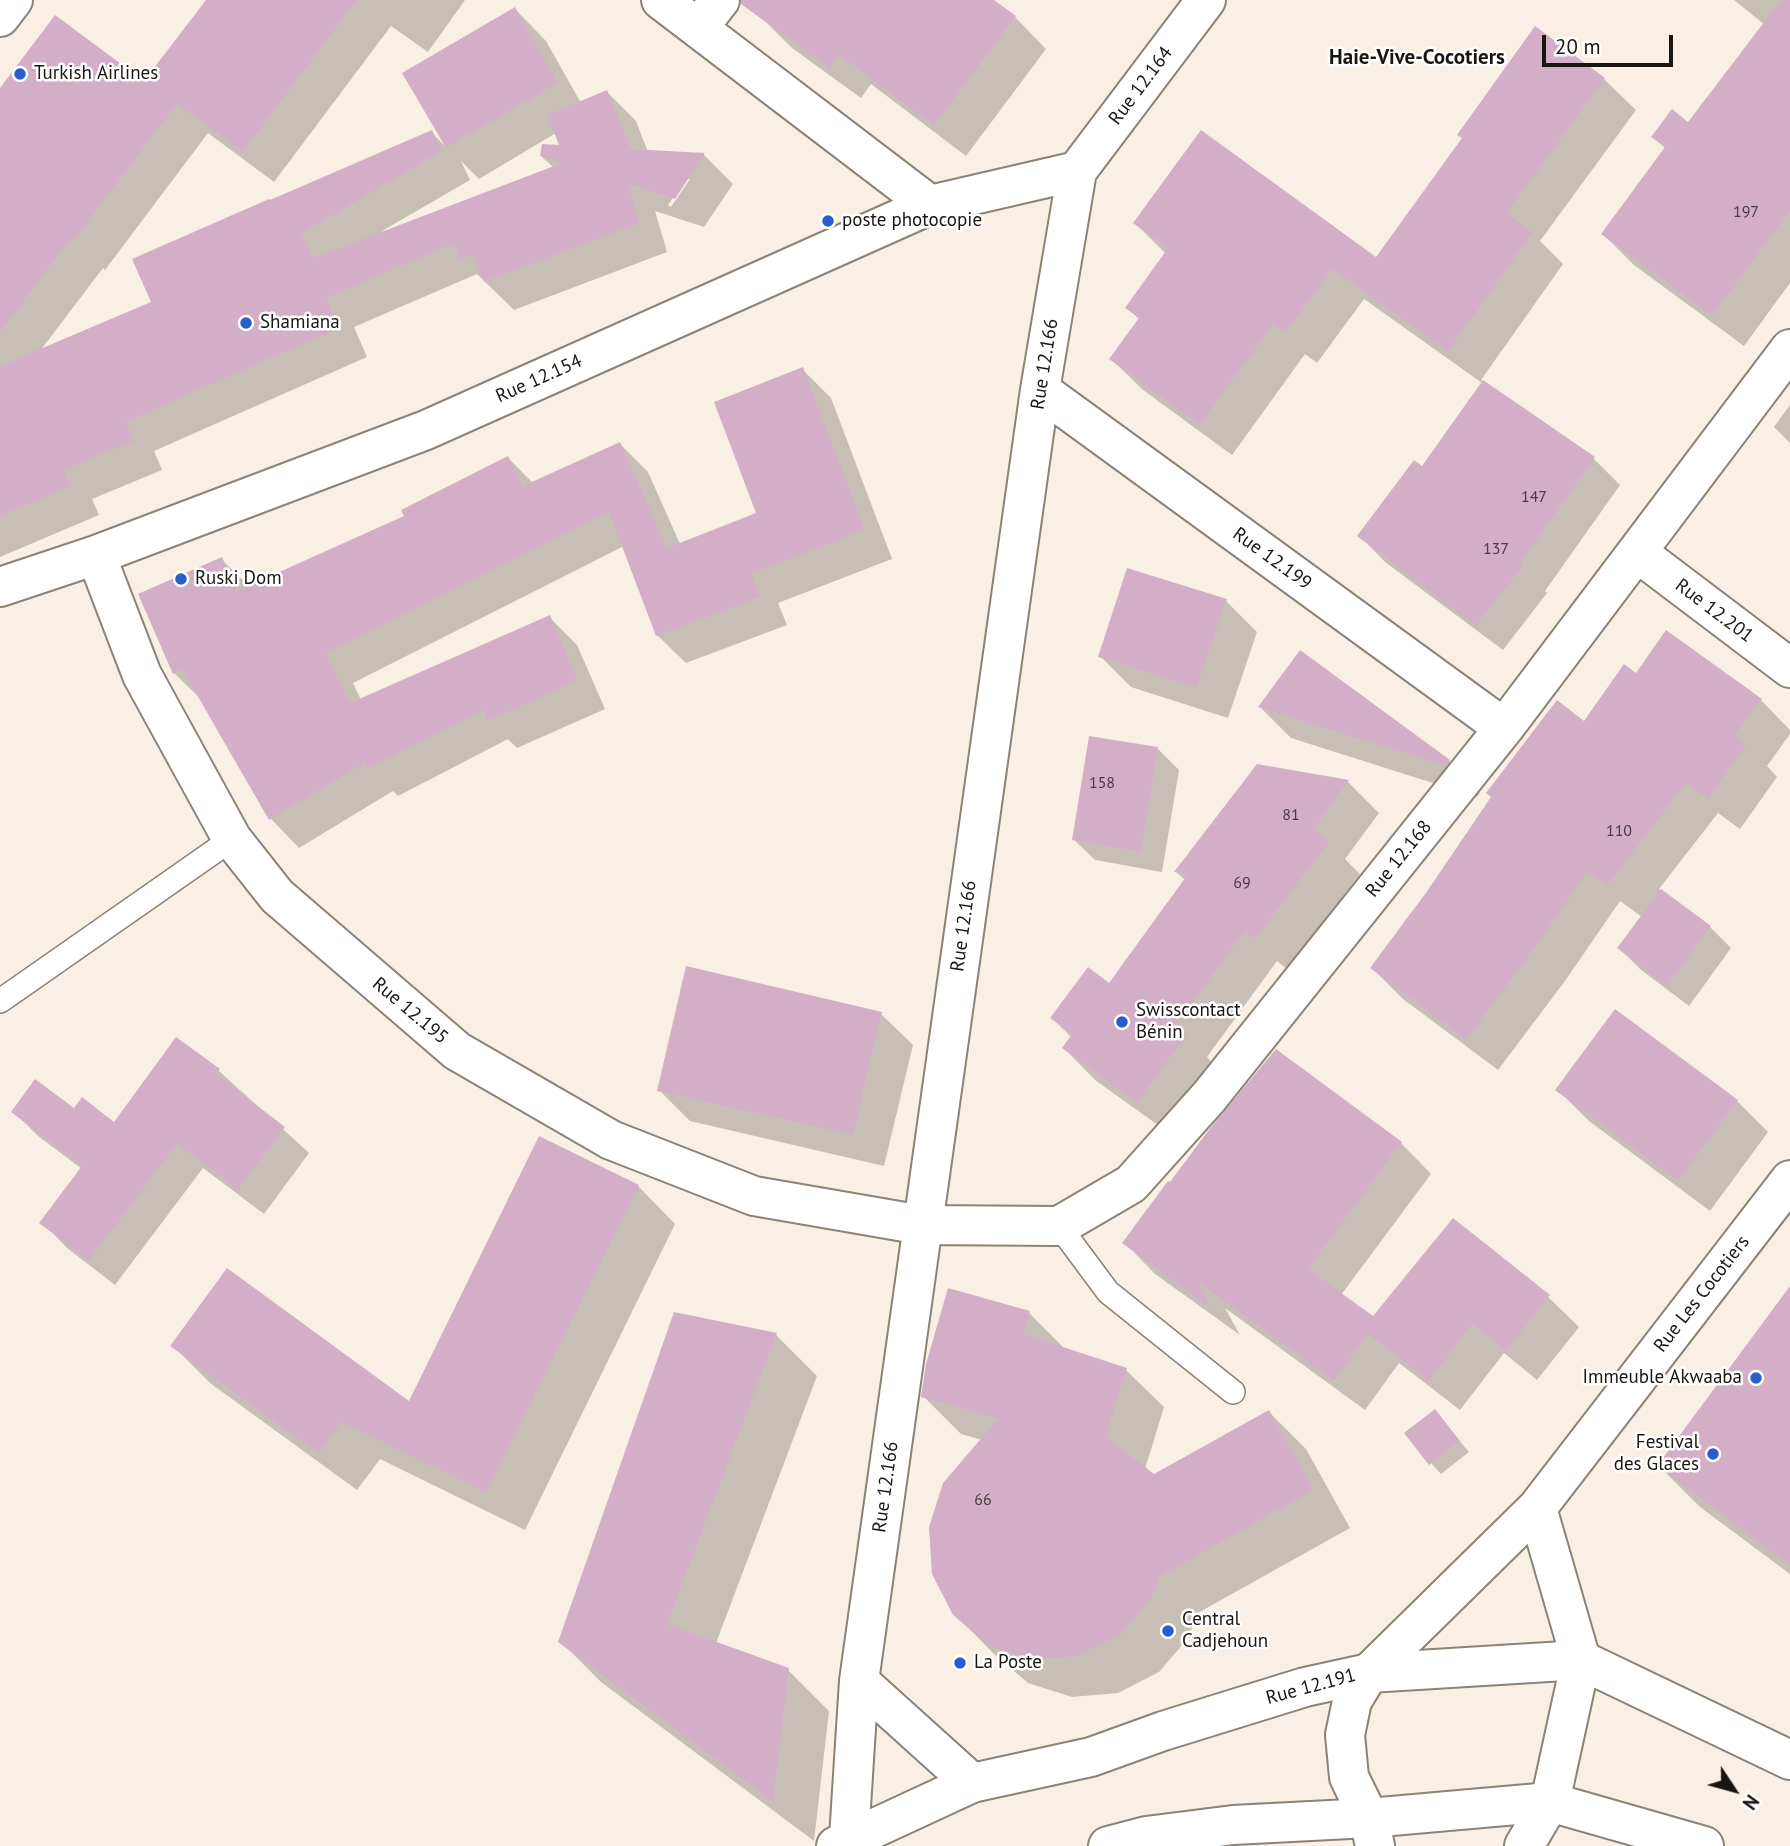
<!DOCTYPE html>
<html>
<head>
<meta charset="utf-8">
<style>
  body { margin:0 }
  #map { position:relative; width:1790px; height:1846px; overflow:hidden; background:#f9efe4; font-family:"PT Sans",sans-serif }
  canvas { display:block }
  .north { position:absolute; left:1699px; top:1755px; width:70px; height:70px; -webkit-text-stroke:5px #fff; paint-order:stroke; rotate:126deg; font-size:19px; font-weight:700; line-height:28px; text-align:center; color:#191511 }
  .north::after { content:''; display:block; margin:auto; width:24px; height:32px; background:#191511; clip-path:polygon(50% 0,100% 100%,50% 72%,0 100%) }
  .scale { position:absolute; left:1542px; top:35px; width:131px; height:32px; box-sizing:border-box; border:4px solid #191511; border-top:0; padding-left:9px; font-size:21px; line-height:24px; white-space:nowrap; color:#191511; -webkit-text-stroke:5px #fff; paint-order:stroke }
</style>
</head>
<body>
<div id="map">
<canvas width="1790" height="1846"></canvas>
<div class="north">N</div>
<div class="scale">20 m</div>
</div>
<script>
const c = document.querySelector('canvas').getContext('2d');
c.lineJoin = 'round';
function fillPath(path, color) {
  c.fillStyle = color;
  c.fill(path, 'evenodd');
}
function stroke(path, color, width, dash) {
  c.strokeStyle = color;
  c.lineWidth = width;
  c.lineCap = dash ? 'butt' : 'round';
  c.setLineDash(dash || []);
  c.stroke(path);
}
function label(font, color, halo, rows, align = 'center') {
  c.font = font + ' "PT Sans",sans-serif';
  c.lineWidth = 5;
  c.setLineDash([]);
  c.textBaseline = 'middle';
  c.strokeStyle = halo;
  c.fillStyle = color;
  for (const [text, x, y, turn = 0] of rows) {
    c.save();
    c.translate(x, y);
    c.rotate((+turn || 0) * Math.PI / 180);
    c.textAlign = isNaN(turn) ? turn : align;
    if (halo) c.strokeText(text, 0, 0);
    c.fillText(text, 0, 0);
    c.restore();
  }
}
fillPath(new Path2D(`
  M 208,0 L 465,0 L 428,52 L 391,26 L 274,182 L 208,133 L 105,270 L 103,268 L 40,351 L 153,302 L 270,202 L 431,132 L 445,146 L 515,9 L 546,41 L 581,103 L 607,92 L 636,121 L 648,152 L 704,155 L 733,184 L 704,227 L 655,211 L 667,252 L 514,310 L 477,274 L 354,327 L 367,357 L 154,451 L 162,470 L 92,499 L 99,515 L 0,557 L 0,91 L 145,84 ZM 556,133 L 562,147 L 541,156 L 554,168 L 383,233 L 382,231 L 470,180 L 461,161 L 479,179 ZM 686,179 L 690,179 L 671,207 L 668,205 Z
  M 773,0 L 991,0 L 1015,17 L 1046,49 L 966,156 L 871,84 L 861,98 L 792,48 L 761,17 Z
  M 1734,0 L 1790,0 L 1790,283 L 1744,346 L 1634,265 L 1603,234 L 1666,149 L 1653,137 L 1689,125 L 1765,25 Z
  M 1604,79 L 1636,110 L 1540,241 L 1563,264 L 1481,380 L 1594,459 L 1620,485 L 1545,591 L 1547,593 L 1503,650 L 1385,562 L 1360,536 L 1423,468 L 1482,383 L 1364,299 L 1317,363 L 1305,354 L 1232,455 L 1143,390 L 1111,359 L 1140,320 L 1127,307 L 1166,254 L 1135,223 L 1377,260 Z
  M 803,370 L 831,398 L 892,559 L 778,603 L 787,625 L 686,663 L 657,635 L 624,546 L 353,683 L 361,700 L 549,617 L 577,645 L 605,709 L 517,748 L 508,739 L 398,796 L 393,791 L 299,848 L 271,819 L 202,700 L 174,673 L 221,559 L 250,587 L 407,517 L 508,458 L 533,483 L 620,444 L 648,472 L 680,544 L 758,514 Z
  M 1790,405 L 1790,443 L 1774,427 Z
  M 1226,601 L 1257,632 L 1228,718 L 1131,687 L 1100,656 Z
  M 1300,652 L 1449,761 L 1480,793 L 1477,797 L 1291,738 L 1260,707 Z
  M 1637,675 L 1761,700 L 1790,730 L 1790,734 L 1767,766 L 1777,777 L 1740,829 L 1718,813 L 1659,889 L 1710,927 L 1731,948 L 1689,1006 L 1640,969 L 1619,948 L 1642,917 L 1620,901 L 1565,981 L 1498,1070 L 1403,999 L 1372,968 L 1584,723 Z
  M 1158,749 L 1179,770 L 1162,872 L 1095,860 L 1073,839 Z
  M 1257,766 L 1348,782 L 1379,813 L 1345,859 L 1360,874 L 1287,969 L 1277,961 L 1207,1057 L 1217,1067 L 1169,1133 L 1095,1080 L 1064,1048 L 1072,1038 L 1052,1018 L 1110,985 L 1186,881 L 1176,872 Z
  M 881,1014 L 913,1045 L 884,1166 L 690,1121 L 659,1090 Z
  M 218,1070 L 309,1153 L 264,1214 L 203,1168 L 115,1285 L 67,1248 L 42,1222 L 82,1169 L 38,1136 L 13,1111 L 74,1110 L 115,1124 Z
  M 1558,1090 L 1737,1101 L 1768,1132 L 1710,1211 L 1589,1121 Z
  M 1401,1143 L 1431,1174 L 1341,1295 L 1373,1319 L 1548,1297 L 1579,1327 L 1537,1380 L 1504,1353 L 1460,1410 L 1399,1363 L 1365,1410 L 1225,1308 L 1240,1335 L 1155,1274 L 1125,1243 Z
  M 638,1186 L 675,1224 L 525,1530 L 380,1459 L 357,1490 L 210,1383 L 173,1346 L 410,1403 Z
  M 1790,1292 L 1790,1574 L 1700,1507 L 1659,1466 Z
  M 1029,1313 L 1066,1350 L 1126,1370 L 1164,1407 L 1145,1469 L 1153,1476 L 1269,1412 L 1306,1449 L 1350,1528 L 1196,1614 L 1189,1637 L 1159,1672 L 1118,1693 L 1072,1697 L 1028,1683 L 993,1653 L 955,1614 L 982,1440 L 961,1434 L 923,1396 Z
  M 776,1335 L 817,1376 L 716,1643 L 788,1670 L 829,1711 L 814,1841 L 601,1682 L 560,1641 Z
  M 1435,1412 L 1469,1452 L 1441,1474 L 1431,1463 Z`), '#0003');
fillPath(new Path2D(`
  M 206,0 L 357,0 L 243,152 L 177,104 L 74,240 L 71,238 L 0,333 L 0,88 L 55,15 L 144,81 Z
  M 741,0 L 994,0 L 1016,16 L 934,126 L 839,55 L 829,68 L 741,4 Z
  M 1781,0 L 1790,0 L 1790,211 L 1712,316 L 1601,234 L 1665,147 L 1651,137 L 1672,109 L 1688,122 Z
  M 515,7 L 558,83 L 446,148 L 402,73 Z
  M 1535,26 L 1605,78 L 1507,213 L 1533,232 L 1448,352 L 1332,269 L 1285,333 L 1273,324 L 1200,425 L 1109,359 L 1139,318 L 1125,308 L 1168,248 L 1133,223 L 1201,130 L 1376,257 L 1462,138 L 1457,135 Z
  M 607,90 L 631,149 L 705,153 L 675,199 L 628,184 L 640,223 L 484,282 L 474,255 L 460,260 L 454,243 L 326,298 L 339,328 L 126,422 L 134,441 L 64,470 L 71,486 L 0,516 L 0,366 L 151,302 L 132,259 L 269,199 L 270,200 L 432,130 L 442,151 L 302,233 L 313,258 L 562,163 L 540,156 L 542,144 L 559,145 L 547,115 Z
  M 803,367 L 865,530 L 751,574 L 760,597 L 656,636 L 609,512 L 326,654 L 350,703 L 550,615 L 578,681 L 487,721 L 483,710 L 368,769 L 365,763 L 269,820 L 182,669 L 173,674 L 138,594 L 222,557 L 237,591 L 404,516 L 401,510 L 508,456 L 523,486 L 620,442 L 667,548 L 756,513 L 714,402 Z
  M 1483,380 L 1595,457 L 1520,564 L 1523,566 L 1476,626 L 1357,536 L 1414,460 L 1422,466 Z
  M 1127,568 L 1227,599 L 1197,688 L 1098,657 Z
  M 1666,630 L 1762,699 L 1735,735 L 1747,744 L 1708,799 L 1686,783 L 1607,886 L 1588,871 L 1534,949 L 1466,1040 L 1370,968 L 1428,890 L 1491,797 L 1486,793 L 1557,700 L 1584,721 L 1624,664 L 1636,673 Z
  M 1300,650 L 1450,760 L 1445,766 L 1258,707 Z
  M 1089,736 L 1158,747 L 1141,852 L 1072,840 Z
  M 1257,764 L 1349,780 L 1314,828 L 1330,841 L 1255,939 L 1245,931 L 1175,1026 L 1187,1035 L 1137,1103 L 1062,1048 L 1072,1034 L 1050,1018 L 1088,967 L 1109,983 L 1188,874 L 1174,872 Z
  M 1661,889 L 1711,926 L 1667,986 L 1617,948 Z
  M 686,966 L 882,1012 L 853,1135 L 657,1091 Z
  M 1615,1009 L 1738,1100 L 1678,1181 L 1555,1090 Z
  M 176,1037 L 220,1069 L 216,1074 L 285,1127 L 238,1190 L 177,1144 L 89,1261 L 39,1223 L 82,1166 L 11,1112 L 35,1079 L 74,1108 L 82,1097 L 114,1122 Z
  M 1276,1049 L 1402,1142 L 1308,1269 L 1373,1316 L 1453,1218 L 1550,1295 L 1506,1351 L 1472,1324 L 1429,1381 L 1368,1334 L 1334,1381 L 1198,1282 L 1213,1310 L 1122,1243 L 1168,1181 L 1170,1182 L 1208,1131 Z
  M 539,1136 L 639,1185 L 487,1493 L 341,1422 L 319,1454 L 170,1346 L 227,1268 L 409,1401 Z
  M 1790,1286 L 1790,1565 L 1657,1466 Z
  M 948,1288 L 1030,1311 L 1023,1334 L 1127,1368 L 1106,1436 L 1154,1474 L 1269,1410 L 1314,1490 L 1159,1577 L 1151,1599 L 1121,1634 L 1079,1656 L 1033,1660 L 989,1646 L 953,1615 L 932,1574 L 929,1527 L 943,1483 L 998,1419 L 921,1397 L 926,1364 Z
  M 674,1312 L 777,1333 L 667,1624 L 789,1668 L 773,1802 L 558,1642 Z
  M 1435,1409 L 1460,1441 L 1429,1465 L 1404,1433 Z`), '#d3afc7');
const service = new Path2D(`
  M 0,1001 L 232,839
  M 1059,1226 L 1108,1292 L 1233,1392`);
const minor = new Path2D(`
  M 661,0 L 930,205
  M 698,28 L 720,0
  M 1040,390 L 1504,728
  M 1638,553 L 1790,668
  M 96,555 L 142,675 L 232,839 L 277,896 L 457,1051 L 611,1140 L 754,1196 L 922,1225 L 1059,1226 L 1131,1184 L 1209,1097 L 1504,728 L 1790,349
  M 0,587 L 96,555 L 426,430 L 930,205 L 1077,171
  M 1537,1508 L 1581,1660
  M 1369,1673 L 1537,1508 L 1790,1180
  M 859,1681 L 972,1783
  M 849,1838 L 859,1681 L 1040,390 L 1077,171 L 1206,0`);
const tertiary = new Path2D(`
  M 1369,1673 L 1352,1701 L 1345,1735 L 1349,1777 L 1369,1818 L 1375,1846
  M 1524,1846 L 1550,1802 L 1581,1660`);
const primary = new Path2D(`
  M 0,17 L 13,0
  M 836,1846 L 972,1783 L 1091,1757 L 1163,1731 L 1305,1687 L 1369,1673 L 1581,1660 L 1790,1760
  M 1108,1846 L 1146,1836 L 1233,1825 L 1369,1818 L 1550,1802 L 1704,1846`);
stroke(service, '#8b8278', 26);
stroke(minor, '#8b8278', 42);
stroke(tertiary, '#8b8278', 42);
stroke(primary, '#8b8278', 42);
stroke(service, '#fff', 23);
stroke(minor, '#fff', 38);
stroke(tertiary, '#fff', 38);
stroke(primary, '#fff', 38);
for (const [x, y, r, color] of [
  [20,74,7,"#295dcb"],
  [828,221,7,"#295dcb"],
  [246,323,7,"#295dcb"],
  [181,579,7,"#295dcb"],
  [1122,1022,7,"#295dcb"],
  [1756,1378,7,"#295dcb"],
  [1713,1454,7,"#295dcb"],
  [1168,1631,7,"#295dcb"],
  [960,1663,7,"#295dcb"]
]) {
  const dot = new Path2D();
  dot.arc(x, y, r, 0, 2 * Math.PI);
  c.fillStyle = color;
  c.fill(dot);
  stroke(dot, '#fff', 2.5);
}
label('16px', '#483c3e', null, [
  ["197",1746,212],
  ["147",1534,497],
  ["137",1496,549],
  ["158",1102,783],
  ["81",1291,815],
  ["110",1619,831],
  ["69",1242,883],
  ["66",983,1500]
]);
label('19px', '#191511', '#fff', [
  ["Turkish Airlines",34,74],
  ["poste photocopie",842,221],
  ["Shamiana",260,323],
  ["Ruski Dom",195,579],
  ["Swisscontact",1136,1011],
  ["Bénin",1136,1033],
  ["Immeuble Akwaaba",1742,1378,"right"],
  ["Festival",1699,1443,"right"],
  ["des Glaces",1699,1465,"right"],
  ["Central",1182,1620],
  ["Cadjehoun",1182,1642],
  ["La Poste",974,1663]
], 'left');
label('19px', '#191511', '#fff', [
  ["Rue 12.164",1141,86,-53],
  ["Rue 12.166",1045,364,-81],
  ["Rue 12.154",539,379,-24],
  ["Rue 12.199",1272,559,36],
  ["Rue 12.201",1714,611,37],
  ["Rue 12.168",1399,859,-51],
  ["Rue 12.166",964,926,-82],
  ["Rue 12.195",410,1011,40],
  ["Rue Les Cocotiers",1702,1294,-52],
  ["Rue 12.166",886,1487,-82],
  ["Rue 12.191",1311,1687,-15]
]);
label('bold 21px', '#191511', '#fff', [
  ["Haie-Vive-Cocotiers",1417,58]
]);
</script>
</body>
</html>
